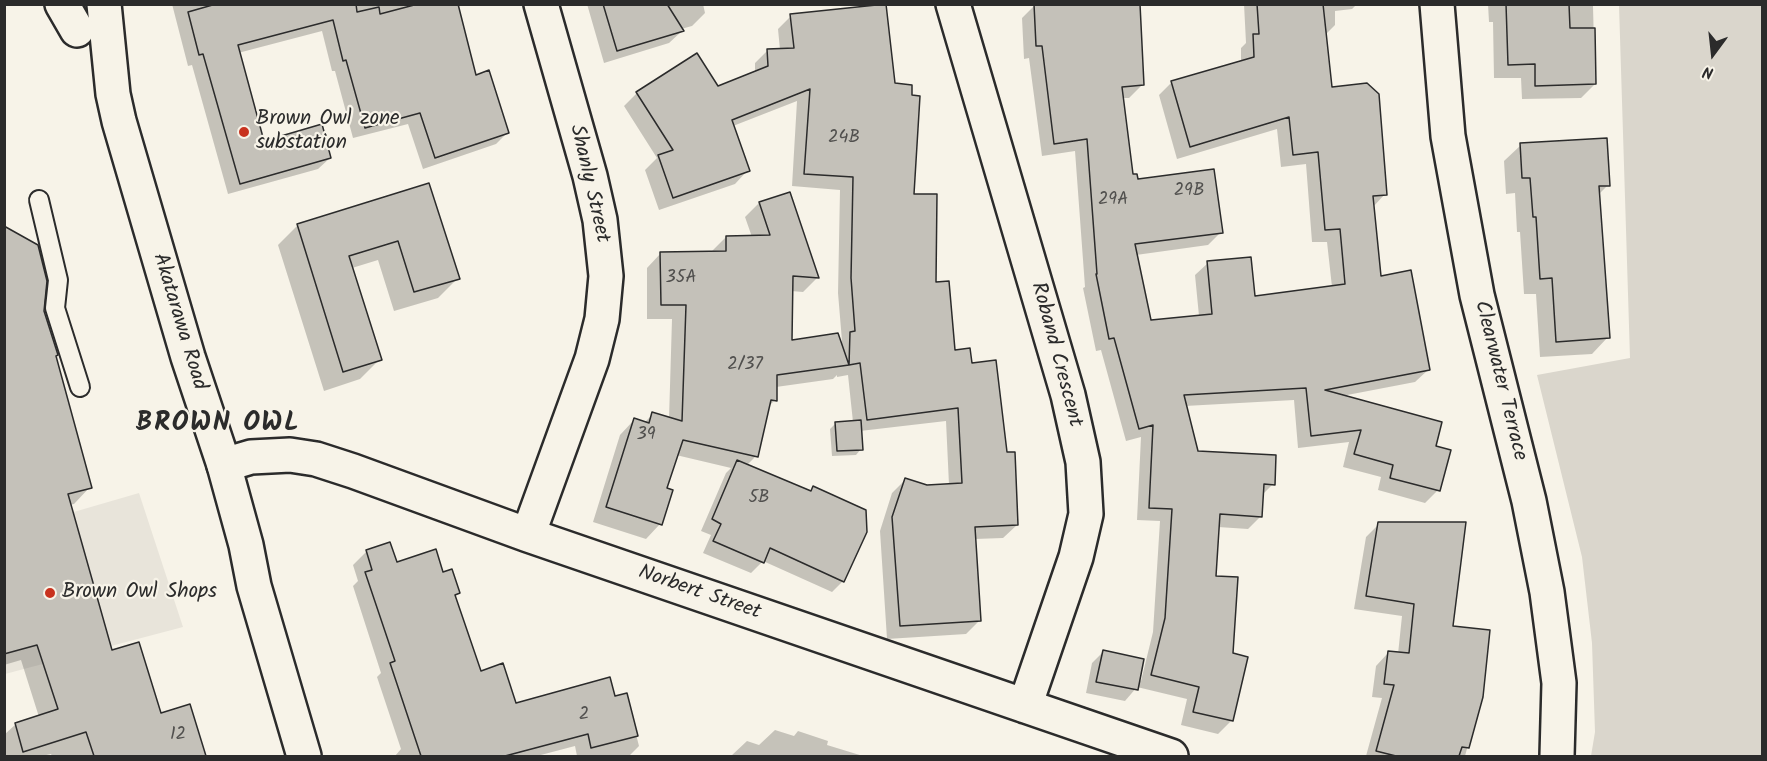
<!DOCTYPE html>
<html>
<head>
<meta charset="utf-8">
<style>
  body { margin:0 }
  #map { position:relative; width:1767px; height:761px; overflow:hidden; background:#f7f3e8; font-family:Kalam,sans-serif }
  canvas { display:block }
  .frame { position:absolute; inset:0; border:6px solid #2b2b2b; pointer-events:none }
  .north { position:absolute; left:1683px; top:24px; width:60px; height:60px; -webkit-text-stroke:4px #f7f3e8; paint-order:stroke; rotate:195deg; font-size:16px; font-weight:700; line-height:24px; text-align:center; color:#2b2b2b }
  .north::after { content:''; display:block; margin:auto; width:21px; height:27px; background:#2b2b2b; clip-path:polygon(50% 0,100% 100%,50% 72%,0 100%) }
</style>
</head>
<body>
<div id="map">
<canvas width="1767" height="761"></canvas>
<div class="frame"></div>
<div class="north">N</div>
</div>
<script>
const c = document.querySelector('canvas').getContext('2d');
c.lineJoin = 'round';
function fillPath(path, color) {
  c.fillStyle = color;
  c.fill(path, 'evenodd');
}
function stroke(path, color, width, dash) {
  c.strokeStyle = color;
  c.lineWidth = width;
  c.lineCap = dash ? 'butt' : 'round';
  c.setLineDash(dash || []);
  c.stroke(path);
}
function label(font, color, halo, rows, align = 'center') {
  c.font = font + ' Kalam,sans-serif';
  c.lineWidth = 4.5;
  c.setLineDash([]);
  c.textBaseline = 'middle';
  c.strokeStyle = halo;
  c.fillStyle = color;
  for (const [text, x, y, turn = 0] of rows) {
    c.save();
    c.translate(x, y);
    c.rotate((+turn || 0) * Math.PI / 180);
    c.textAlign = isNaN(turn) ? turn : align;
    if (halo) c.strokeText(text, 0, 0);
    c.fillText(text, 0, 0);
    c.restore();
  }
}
fillPath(new Path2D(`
  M 139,493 L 183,627 L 5,674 L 5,532 Z`), '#e8e4da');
fillPath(new Path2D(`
  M 1619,5 L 1762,5 L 1762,756 L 1591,756 L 1595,732 L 1592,643 L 1582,557 L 1537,375 L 1630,358 Z`), '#dad6cc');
fillPath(new Path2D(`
  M 172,4 L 456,4 L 475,77 L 508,132 L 496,144 L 423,169 L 408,124 L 353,138 L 335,71 L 332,71 L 322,31 L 238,53 L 263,142 L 330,158 L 318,169 L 228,194 L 192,65 L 188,66 Z
  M 587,4 L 703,4 L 705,13 L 692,26 L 681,29 L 682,31 L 669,43 L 604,63 Z
  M 1244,4 L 1357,4 L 1352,9 L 1335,11 L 1335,25 L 1325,35 L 1330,89 L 1385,194 L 1373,207 L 1380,277 L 1428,370 L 1415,382 L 1342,396 L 1434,447 L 1438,490 L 1425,503 L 1378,490 L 1381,477 L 1343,467 L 1349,442 L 1298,448 L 1294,400 L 1185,406 L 1197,453 L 1273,484 L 1262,495 L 1261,516 L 1248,529 L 1218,527 L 1214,577 L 1232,654 L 1246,658 L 1231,721 L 1218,734 L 1181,725 L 1187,699 L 1137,687 L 1125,701 L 1086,693 L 1092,663 L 1103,652 L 1141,681 L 1153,632 L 1160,521 L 1137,520 L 1141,437 L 1126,441 L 1101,350 L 1096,351 L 1083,288 L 1085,287 L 1075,151 L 1042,156 L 1029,58 L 1024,59 L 1022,18 L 1035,5 L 1142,85 L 1129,98 L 1122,98 L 1132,176 L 1136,181 L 1221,232 L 1208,245 L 1136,255 L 1149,321 L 1199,316 L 1195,275 L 1208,263 L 1253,297 L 1332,287 L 1327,242 L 1312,242 L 1306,164 L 1281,167 L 1277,129 L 1177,159 L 1159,95 L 1172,82 L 1241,62 L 1241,48 L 1246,43 Z
  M 1488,4 L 1595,4 L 1593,6 L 1595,84 L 1581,98 L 1522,99 L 1521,78 L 1494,78 L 1493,22 L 1489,22 Z
  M 791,16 L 894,85 L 913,195 L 934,284 L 954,352 L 971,365 L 1017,525 L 1003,538 L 975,539 L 979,621 L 966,634 L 887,639 L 880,531 L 892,493 L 906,479 L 927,486 L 949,485 L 946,421 L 860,431 L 861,449 L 856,455 L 832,456 L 830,429 L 836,423 L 853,422 L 848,375 L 837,377 L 837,375 L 833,379 L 776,387 L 775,400 L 767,408 L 756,456 L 747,465 L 809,492 L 813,488 L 843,581 L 832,592 L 763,561 L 751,573 L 703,553 L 711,535 L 701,531 L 726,473 L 731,468 L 676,455 L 665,489 L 660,524 L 646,539 L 593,522 L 620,435 L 634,420 L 644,423 L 653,414 L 669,419 L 672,319 L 647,319 L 647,268 L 661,253 L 712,251 L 726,237 L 752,237 L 745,217 L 759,203 L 817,278 L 803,292 L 791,291 L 790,342 L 840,344 L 842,341 L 838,293 L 840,190 L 792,186 L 797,101 L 733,126 L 748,170 L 735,184 L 659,210 L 645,170 L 657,158 L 624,106 L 637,93 L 718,88 L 755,73 L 755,63 L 768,50 L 780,50 L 778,29 Z
  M 1521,145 L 1608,185 L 1598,195 L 1608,337 L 1592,354 L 1540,357 L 1536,294 L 1524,294 L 1520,232 L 1517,232 L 1515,193 L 1506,194 L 1504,161 Z
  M 428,185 L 458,278 L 438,298 L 394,311 L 378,260 L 352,268 L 380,359 L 360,379 L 324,391 L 278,245 L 298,225 Z
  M 4,230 L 43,311 L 90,487 L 74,504 L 69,505 L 111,652 L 160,714 L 189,706 L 204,756 L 52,756 L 51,754 L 42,756 L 4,756 L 4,735 L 16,724 L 39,717 L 21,660 L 4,665 Z
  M 1379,524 L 1451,627 L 1481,697 L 1465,756 L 1366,756 L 1382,698 L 1372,697 L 1376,666 L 1388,653 L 1398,654 L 1402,616 L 1354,609 L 1366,537 Z
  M 389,544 L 396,564 L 442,574 L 458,593 L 454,597 L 480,673 L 516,704 L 614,698 L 626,695 L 639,746 L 629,756 L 577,756 L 575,746 L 537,756 L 395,756 L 401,749 L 377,677 L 381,673 L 353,586 L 358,581 L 353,565 L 366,552 Z
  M 775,730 L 794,736 L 798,731 L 828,741 L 827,745 L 863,756 L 731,756 L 747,741 L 759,745 Z`), '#0003');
const building = new Path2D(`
  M 216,4 L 356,4 L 357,12 L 379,7 L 380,14 L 418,4 L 458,4 L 476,75 L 489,70 L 509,133 L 435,158 L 420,113 L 365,128 L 346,60 L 343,61 L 333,20 L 238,45 L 264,141 L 322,124 L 331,158 L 240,184 L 203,54 L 199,55 L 188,12 Z
  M 603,4 L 667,4 L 684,31 L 617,51 Z
  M 886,4 L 895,83 L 912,85 L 912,95 L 920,96 L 914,194 L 937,194 L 936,282 L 949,281 L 955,350 L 970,348 L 972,363 L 996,360 L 1007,452 L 1015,452 L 1018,525 L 975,527 L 981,621 L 900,626 L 892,517 L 905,478 L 927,485 L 962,483 L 958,408 L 867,420 L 860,363 L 849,365 L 850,332 L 855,331 L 851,278 L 853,177 L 804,174 L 810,89 L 732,120 L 750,171 L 673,198 L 658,155 L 673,150 L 636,92 L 697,53 L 718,86 L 768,66 L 767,49 L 794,48 L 790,14 Z
  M 1034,4 L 1140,4 L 1144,85 L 1122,87 L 1133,174 L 1137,174 L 1138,179 L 1214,169 L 1223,233 L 1135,244 L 1151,320 L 1212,314 L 1207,261 L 1251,257 L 1255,296 L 1345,284 L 1340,229 L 1325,230 L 1318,152 L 1293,155 L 1289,117 L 1190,147 L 1171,81 L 1254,57 L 1253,34 L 1259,34 L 1257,4 L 1323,4 L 1332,87 L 1367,83 L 1379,94 L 1387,195 L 1373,196 L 1381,276 L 1411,270 L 1430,370 L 1325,390 L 1442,422 L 1436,446 L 1451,450 L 1440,491 L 1390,478 L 1393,465 L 1354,454 L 1361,430 L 1311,436 L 1306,388 L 1184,395 L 1198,451 L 1276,455 L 1275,485 L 1264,484 L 1262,517 L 1220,514 L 1216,576 L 1238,577 L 1233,653 L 1248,657 L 1233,721 L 1193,712 L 1199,687 L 1151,675 L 1165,618 L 1172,509 L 1149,508 L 1153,425 L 1139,429 L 1114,338 L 1109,339 L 1096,274 L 1097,274 L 1087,139 L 1054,144 L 1042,46 L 1036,46 Z
  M 1506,4 L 1569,4 L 1570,28 L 1595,28 L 1596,84 L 1535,86 L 1535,64 L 1508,65 Z
  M 1607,138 L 1610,186 L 1599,186 L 1610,338 L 1556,342 L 1552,278 L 1540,279 L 1536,217 L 1533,217 L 1530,178 L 1522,178 L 1520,143 Z
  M 429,183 L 460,279 L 414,292 L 398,241 L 349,256 L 382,360 L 343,372 L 297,224 Z
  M 790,192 L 819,278 L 793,276 L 792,340 L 838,333 L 849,365 L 777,375 L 777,401 L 771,400 L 758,457 L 683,440 L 667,488 L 673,490 L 662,525 L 606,507 L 634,418 L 649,423 L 652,412 L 682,421 L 686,305 L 661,305 L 660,252 L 726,251 L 726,236 L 770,235 L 759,202 Z
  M 4,226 L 38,245 L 47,281 L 44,311 L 58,355 L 56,356 L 92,488 L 68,494 L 112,650 L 139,642 L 161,713 L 190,704 L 206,756 L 94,756 L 86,732 L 23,752 L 15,723 L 58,709 L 37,645 L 4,654 Z
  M 861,420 L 863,450 L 837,451 L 835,422 Z
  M 737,460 L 811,491 L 813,486 L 866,510 L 867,532 L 844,582 L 770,548 L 764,563 L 713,541 L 721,524 L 712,519 Z
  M 1378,522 L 1466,522 L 1453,626 L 1490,630 L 1483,697 L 1469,748 L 1462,747 L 1459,756 L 1396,756 L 1376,751 L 1394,685 L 1384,684 L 1388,651 L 1409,653 L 1414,604 L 1366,596 Z
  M 390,542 L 397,562 L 436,549 L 443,572 L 452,569 L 460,593 L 455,595 L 481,671 L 503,663 L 516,703 L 610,677 L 615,696 L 627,693 L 638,736 L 591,748 L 588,734 L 505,756 L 421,756 L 390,663 L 395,661 L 365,572 L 372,570 L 366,550 Z
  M 1103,650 L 1144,659 L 1138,690 L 1096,682 Z`);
fillPath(building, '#c4c1b9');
stroke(building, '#2b2b2b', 1.5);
const service = new Path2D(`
  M 39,200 L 58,280 L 55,308 L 80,387`);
const minor = new Path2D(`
  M 953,4 L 1068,395 L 1083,462 L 1086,514 L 1076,557 L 1025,706
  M 1437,4 L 1448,136 L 1477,295 L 1529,501 L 1547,592 L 1559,683 L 1557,756
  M 224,465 L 251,457 L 290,455 L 316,459 L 353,471 L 528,535 L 1171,756
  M 528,535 L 592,359 L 602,319 L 606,276 L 600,220 L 590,176 L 541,4`);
const tertiary = new Path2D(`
  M 104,4 L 113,94 L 119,121 L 188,357 L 224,465 L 246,545 L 254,586 L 304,756`);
const trunk = new Path2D(`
  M 62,4 L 77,30`);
stroke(service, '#2b2b2b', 22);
stroke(minor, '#2b2b2b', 38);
stroke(tertiary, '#2b2b2b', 38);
stroke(trunk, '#2b2b2b', 38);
stroke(service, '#f7f3e8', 18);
stroke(minor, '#f7f3e8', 33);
stroke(tertiary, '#f7f3e8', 33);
stroke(trunk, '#f7f3e8', 33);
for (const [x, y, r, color] of [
  [244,132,6,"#c8321e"],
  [50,593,6,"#c8321e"]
]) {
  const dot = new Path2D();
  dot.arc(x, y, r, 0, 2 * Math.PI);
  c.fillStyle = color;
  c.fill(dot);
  stroke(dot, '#f7f3e8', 2);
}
label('18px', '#51504e', null, [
  ["24B",844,139],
  ["29B",1189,192],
  ["29A",1113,201],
  ["35A",681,279],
  ["2/37",745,366],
  ["39",646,436],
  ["5B",759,499],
  ["2",584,716],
  ["12",178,736]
]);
label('21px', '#2b2b2b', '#f7f3e8', [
  ["Brown Owl zone",256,120],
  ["substation",256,144],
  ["Brown Owl Shops",62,593]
], 'left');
label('21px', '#2b2b2b', '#f7f3e8', [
  ["Shanly Street",588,184,77],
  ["Akatarawa Road",178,322,73],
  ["Roband Crescent",1055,355,75],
  ["Clearwater Terrace",1499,381,76],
  ["Norbert Street",699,594,19]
]);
c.letterSpacing = '1.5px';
label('bold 27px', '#2b2b2b', '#f7f3e8', [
  ["BROWN OWL",218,425]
]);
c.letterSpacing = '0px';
</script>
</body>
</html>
